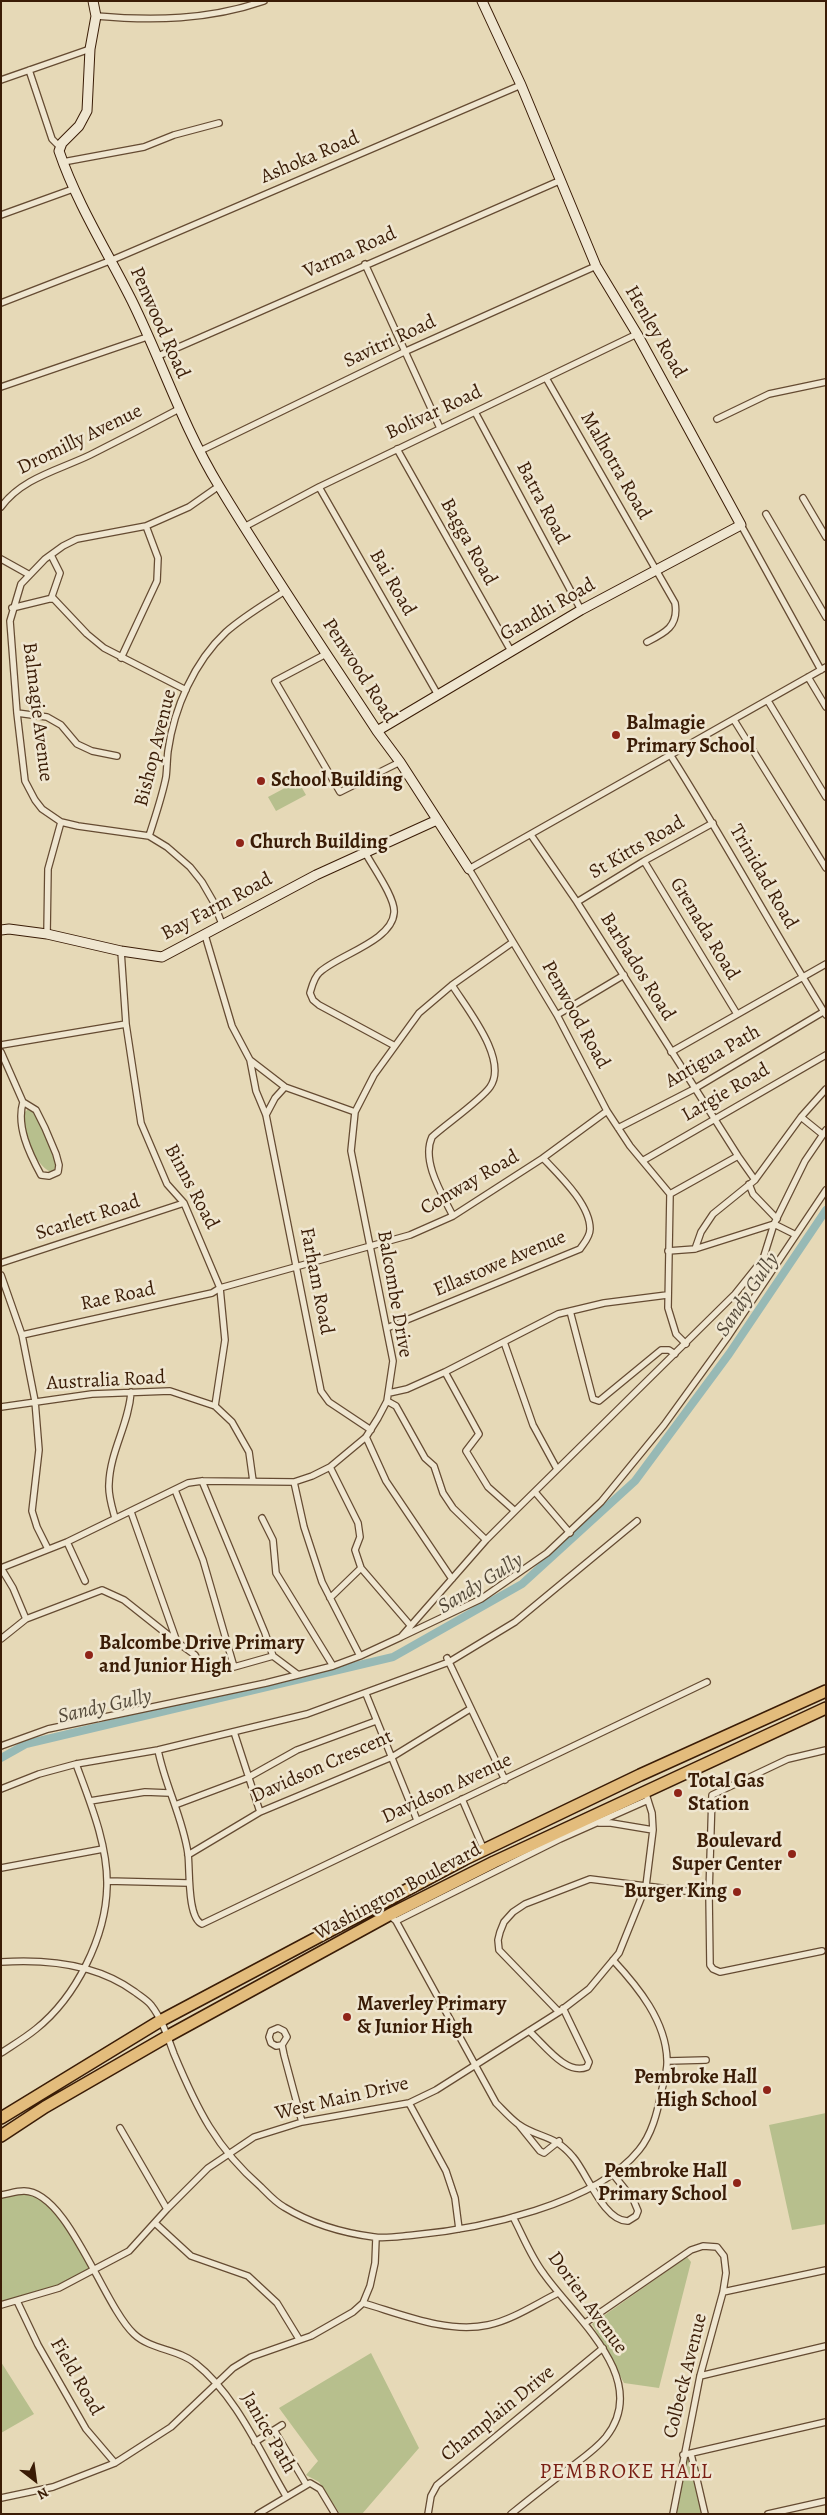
<!DOCTYPE html>
<html>
<head>
<meta charset="utf-8">
<style>
  body { margin:0 }
  #map { position:relative; width:827px; height:2515px; overflow:hidden; background:#e6d9b7; font-family:Alegreya,serif }
  canvas { display:block }
  .frame { position:absolute; inset:0; border:2px solid #3a1c06; pointer-events:none }
  .north { position:absolute; left:10px; top:2455px; width:50px; height:50px; -webkit-text-stroke:4px #efe6d0; paint-order:stroke; rotate:150deg; font-size:14px; font-weight:700; line-height:20px; text-align:center; color:#3a1c06 }
  .north::after { content:''; display:block; margin:auto; width:18px; height:22px; background:#3a1c06; clip-path:polygon(50% 0,100% 100%,50% 72%,0 100%) }
</style>
</head>
<body>
<div id="map">
<canvas width="827" height="2515"></canvas>
<div class="frame"></div>
<div class="north">N</div>
</div>
<script>
const c = document.querySelector('canvas').getContext('2d');
c.lineJoin = 'round';
function fillPath(path, color) {
  c.fillStyle = color;
  c.fill(path, 'evenodd');
}
function stroke(path, color, width, dash) {
  c.strokeStyle = color;
  c.lineWidth = width;
  c.lineCap = dash ? 'butt' : 'round';
  c.setLineDash(dash || []);
  c.stroke(path);
}
function label(font, color, halo, rows, align = 'center') {
  c.font = font + ' Alegreya,serif';
  c.lineWidth = 5;
  c.setLineDash([]);
  c.textBaseline = 'middle';
  c.strokeStyle = halo;
  c.fillStyle = color;
  for (const [text, x, y, turn = 0] of rows) {
    c.save();
    c.translate(x, y);
    c.rotate((+turn || 0) * Math.PI / 180);
    c.textAlign = isNaN(turn) ? turn : align;
    if (halo) c.strokeText(text, 0, 0);
    c.fillText(text, 0, 0);
    c.restore();
  }
}
fillPath(new Path2D(`
  M 298,781 L 306,795 L 276,811 L 268,797 Z
  M 29,1108 L 32,1110 C 39,1122 60,1158 54,1171 L 51,1172 C 33,1164 25,1132 23,1114 Z
  M 826,2113 L 826,2224 L 792,2230 L 769,2125 Z
  M 25,2191 C 64,2206 75,2236 91,2271 L 59,2288 L 1,2305 L 1,2195 Z
  M 687,2257 L 691,2262 L 659,2388 L 624,2383 L 592,2324 Z
  M 371,2353 L 419,2448 L 362,2514 L 340,2514 L 319,2482 L 306,2475 L 318,2461 L 279,2408 Z
  M 1,2362 L 34,2414 L 1,2433 Z
  M 686,2455 L 691,2456 L 702,2514 L 677,2514 Z`), '#b7bf8d');
stroke(new Path2D(`
  M 1,1758 L 26,1744 L 393,1657 L 522,1584 L 635,1481 L 729,1354 L 826,1210`), '#97b9b5', 8);
const street = new Path2D(`
  M 96,16 C 153,21 209,20 264,1
  M 29,70 L 52,139 L 59,146
  M 1,80 L 90,49
  M 63,162 L 144,147 L 174,135 L 219,123
  M 1,215 L 73,189
  M 365,264 L 440,428
  M 1,303 L 112,260 L 521,85
  M 156,357 L 559,181
  M 546,378 L 675,603 C 679,626 665,633 647,642
  M 1,387 L 147,337
  M 475,412 L 581,610
  M 717,419 L 769,394 L 826,382
  M 397,449 L 511,651
  M 200,451 L 404,352 L 596,266
  M 219,486 L 189,507 L 146,526 L 77,539 L 63,546 L 45,559 L 21,584 L 10,621 L 17,713 L 25,781 L 35,800 L 42,809 L 61,822 L 78,826 L 149,836 L 167,847 L 190,867 L 202,882 L 213,901 L 222,924
  M 319,487 L 438,695
  M 803,498 L 826,537
  M 1,507 C 22,478 59,470 90,455 C 120,440 149,425 179,409
  M 766,514 L 826,617
  M 741,525 L 821,670
  M 246,526 L 319,487 L 637,334
  M 51,555 L 60,573 L 51,599
  M 1,559 L 28,574
  M 12,608 L 53,598 L 87,634 L 104,648 L 186,690
  M 326,654 L 275,681 L 340,792 L 400,762
  M 121,658 L 157,581 L 158,558 L 146,526
  M 808,677 L 826,707
  M 768,701 L 826,797
  M 17,713 L 47,717 L 61,725 L 77,744 L 92,751 L 117,756
  M 734,720 L 826,868
  M 671,756 C 725,841 773,930 826,1015
  M 531,835 L 577,902 L 738,1156 L 670,1194
  M 149,836 C 155,817 162,797 166,777 C 167,769 167,759 168,751 C 174,708 194,662 226,632 C 244,616 265,604 285,591
  M 366,854 C 373,867 396,899 394,913 C 392,941 338,955 320,972 C 314,977 312,986 310,993 L 313,1000 L 319,1005 L 395,1046
  M 644,861 L 737,1014
  M 577,902 L 644,861 L 713,823
  M 47,934 L 48,869 L 61,822
  M 205,935 L 232,1026 L 250,1060 L 285,1087 L 355,1112
  M 121,951 L 126,1024 L 141,1123 L 167,1184 L 184,1203 L 220,1288 L 225,1340 L 215,1406
  M 452,985 C 467,1009 509,1060 490,1087 C 481,1100 445,1125 432,1137 C 421,1161 442,1194 453,1216
  M 557,1015 L 624,975
  M 1,1045 L 126,1024
  M 1,1052 L 23,1102 L 36,1110 L 45,1128 L 56,1154 L 59,1165 L 58,1172 L 49,1176 L 41,1175 C 29,1153 16,1126 23,1102
  M 671,1052 L 826,964
  M 250,1060 L 256,1091 L 266,1115 L 321,1391 L 329,1402 L 371,1430
  M 266,1115 L 275,1098 L 285,1087
  M 801,1117 L 822,1134
  M 618,1128 L 694,1089 L 823,1012
  M 738,1156 L 755,1180
  M 644,1160 L 826,1055
  M 749,1184 L 753,1194 L 777,1219
  M 695,1249 L 701,1232 L 713,1214 L 755,1180 L 801,1117 L 826,1089
  M 668,1251 L 695,1249 L 774,1224 L 805,1161 L 826,1130
  M 1,1263 L 184,1203
  M 1,1275 L 22,1335 L 35,1401 L 39,1450 L 32,1511 L 37,1527 L 48,1549
  M 570,1311 L 593,1399 L 599,1401 L 661,1350 L 669,1350 L 675,1354
  M 387,1328 L 580,1249 C 584,1243 590,1237 590,1229 C 590,1204 559,1175 543,1158
  M 22,1335 L 212,1293 L 220,1288 L 410,1235 L 453,1216 L 543,1158 L 607,1111
  M 504,1342 L 533,1425 L 557,1469
  M 686,1344 L 676,1334 L 668,1308 L 670,1194 L 630,1146 L 607,1111 L 557,1015 L 469,869 L 826,667
  M 445,1372 L 479,1434 L 466,1451 L 488,1487 L 515,1511 L 735,1294 L 763,1259 L 774,1224 L 794,1234
  M 389,1393 L 407,1389 L 445,1372 L 558,1314 L 604,1303 L 667,1295
  M 387,1401 L 396,1406 L 425,1458 L 434,1466 L 443,1493 L 453,1508 L 486,1540
  M 1,1407 L 92,1394 L 170,1391 L 215,1406 L 232,1422 L 249,1452 L 253,1481
  M 366,1437 L 386,1481 L 452,1579
  M 330,1467 L 358,1523 L 360,1537 L 355,1550 L 361,1568 L 410,1625
  M 202,1481 L 265,1633 L 273,1656 L 297,1674
  M 294,1482 L 304,1527 L 322,1582 L 360,1656
  M 175,1490 L 203,1560 L 234,1667
  M 535,1492 L 570,1533
  M 131,1512 L 177,1642 L 195,1655 L 202,1668 L 234,1667 L 273,1656
  M 115,1518 C 112,1507 108,1495 109,1484 C 110,1451 129,1424 131,1392
  M 262,1518 L 273,1540 L 276,1573 L 333,1666
  M 67,1542 L 85,1581
  M 1,1568 L 67,1542 L 188,1483 L 202,1481 L 294,1482 L 312,1476 L 330,1467 L 366,1437 L 378,1418 L 387,1401 L 393,1361 L 351,1151 L 355,1112 L 374,1075 L 419,1013 L 452,985 L 513,942
  M 1,1568 L 13,1588 L 26,1619
  M 330,1598 L 361,1568
  M 401,1637 L 481,1599 L 547,1553 L 601,1502 L 664,1425 L 727,1338 L 826,1190
  M 1,1639 L 26,1619 L 102,1590 L 124,1600 L 177,1642
  M 447,1658 L 505,1780
  M 366,1694 L 417,1820
  M 234,1732 L 260,1812
  M 1,1746 L 48,1729 L 266,1683 L 333,1666 L 360,1656 L 401,1637 L 486,1540 L 515,1511
  M 158,1750 C 165,1786 183,1818 188,1854 C 190,1868 187,1918 202,1924 L 707,1682
  M 1,1789 L 39,1774 L 76,1764 L 158,1750 L 307,1714 L 449,1662 L 515,1622 L 637,1521
  M 462,1799 L 484,1850
  M 90,1801 L 145,1792 L 169,1793
  M 175,1805 L 247,1778 L 297,1750 L 376,1721
  M 599,1823 L 611,1823 L 653,1830
  M 188,1855 L 260,1812 L 392,1757 L 470,1709
  M 1,1868 L 103,1849
  M 107,1881 L 188,1883
  M 389,1915 L 396,1921 L 496,2103 C 503,2110 510,2118 518,2124 C 539,2139 553,2133 573,2157 C 587,2173 604,2222 628,2221 L 636,2216 L 638,2211 L 633,2199 L 612,2173
  M 396,1921 L 560,1839 L 648,1800
  M 822,1951 L 720,1972 L 713,1969 L 710,1965 L 709,1894 L 712,1795 L 788,1759 L 826,1750
  M 1,1962 C 47,1959 97,1964 135,1992 C 140,1996 147,2000 151,2005 C 162,2019 168,2038 174,2054 C 197,2109 216,2148 261,2187 C 268,2194 275,2202 284,2207 C 310,2223 343,2233 374,2237 C 386,2239 401,2236 414,2235 C 480,2229 596,2204 639,2150 C 652,2134 657,2113 661,2094 C 663,2083 668,2071 667,2060 C 666,2021 638,1987 613,1960
  M 559,2012 L 499,1950 L 498,1940 L 500,1932 L 504,1922 L 513,1912 L 525,1904 L 590,1879 L 709,1894
  M 529,2031 C 544,2044 566,2076 587,2067 L 589,2062 L 563,2008
  M 282,2045 L 276,2046 L 271,2043 L 269,2037 L 271,2031 L 278,2028 L 284,2031 L 287,2037 L 282,2045 L 284,2055 L 302,2122
  M 1,2053 C 13,2045 25,2038 36,2029 C 76,1997 106,1937 107,1886 C 108,1845 90,1802 76,1764
  M 668,2061 L 706,2060
  M 409,2103 L 446,2171 L 455,2198 L 459,2229
  M 519,2125 L 540,2151 L 544,2153 L 559,2141
  M 120,2128 L 167,2209
  M 1,2195 C 8,2194 16,2191 24,2191 C 68,2191 103,2305 134,2334 C 151,2350 178,2349 195,2363 C 236,2395 260,2452 286,2496
  M 155,2223 L 191,2256 L 248,2276 L 277,2303 L 299,2339
  M 723,2292 L 826,2270
  M 17,2301 L 38,2345 L 86,2429 L 115,2463
  M 363,2303 C 401,2314 448,2334 488,2325 C 512,2320 536,2304 558,2293
  M 1,2305 L 59,2288 L 129,2251 L 167,2209 L 208,2168 L 254,2137 L 302,2122 L 409,2103 L 436,2090 L 559,2012 L 589,1989 L 619,1953 L 646,1886 L 653,1830 L 652,1813 L 645,1791
  M 585,2323 L 691,2250 L 703,2246 L 717,2247 L 724,2256 L 726,2273 L 723,2292 L 700,2376 L 673,2514
  M 700,2376 L 826,2346
  M 274,2430 L 306,2484
  M 255,2442 L 282,2425
  M 691,2454 L 705,2514
  M 683,2455 L 826,2422
  M 1,2498 L 53,2487 L 115,2463 L 171,2427 L 233,2368 L 251,2357 L 311,2336 L 353,2312 L 363,2303 L 370,2286 L 375,2263 L 376,2238
  M 258,2514 L 310,2483 L 320,2489 L 335,2514
  M 428,2514 L 431,2496 L 437,2485 L 603,2348
  M 511,2514 C 531,2498 551,2482 571,2467 C 583,2458 596,2449 606,2437 C 652,2379 574,2317 544,2274 C 531,2257 523,2236 513,2217
  M 768,2514 L 826,2501`);
const secondary = new Path2D(`
  M 93,1 L 96,16 L 90,49 L 87,111 L 79,126 L 62,143 L 59,151 C 77,204 107,251 132,301 C 162,362 183,427 219,486 C 269,569 324,650 377,731 L 400,762 L 469,869
  M 377,731 L 581,610 L 741,525 L 637,334 L 596,266 L 521,85 L 482,1
  M 1,930 L 9,929 L 47,934 L 121,951 L 162,957 L 316,875 L 437,820`);
const highway = new Path2D(`
  M 1,2118 L 160,2021 L 465,1859 L 640,1775 L 826,1691
  M 1,2136 L 45,2107 L 168,2036 L 389,1915 L 494,1862 L 826,1708`);
stroke(street, '#654b32', 8);
stroke(secondary, '#3a1c06', 11);
stroke(highway, '#3a1c06', 14);
stroke(street, '#efe6d0', 5.5);
stroke(secondary, '#efe6d0', 9);
stroke(highway, '#e3bc7c', 11);
for (const [x, y, r, color] of [
  [616,735,5,"#8f2418"],
  [261,781,5,"#8f2418"],
  [240,843,5,"#8f2418"],
  [89,1655,5,"#8f2418"],
  [678,1793,5,"#8f2418"],
  [792,1854,5,"#8f2418"],
  [737,1892,5,"#8f2418"],
  [347,2017,5,"#8f2418"],
  [767,2090,5,"#8f2418"],
  [737,2183,5,"#8f2418"]
]) {
  const dot = new Path2D();
  dot.arc(x, y, r, 0, 2 * Math.PI);
  c.fillStyle = color;
  c.fill(dot);
  stroke(dot, '#efe6d0', 2);
}
label('20px', '#3a1c06', '#efe6d0', [
  ["Ashoka Road",310,158,-23],
  ["Varma Road",350,253,-24],
  ["Penwood Road",159,323,66],
  ["Henley Road",655,332,60],
  ["Savitri Road",390,342,-25],
  ["Bolivar Road",434,413,-25],
  ["Dromilly Avenue",80,440,-26],
  ["Malhotra Road",615,466,60],
  ["Batra Road",542,503,62],
  ["Bagga Road",468,542,61],
  ["Bai Road",392,583,60],
  ["Gandhi Road",548,610,-30],
  ["Penwood Road",359,671,57],
  ["Balmagie Avenue",37,712,83],
  ["Bishop Avenue",156,748,-76],
  ["St Kitts Road",637,848,-30],
  ["Trinidad Road",763,877,60],
  ["Bay Farm Road",217,907,-28],
  ["Grenada Road",704,929,59],
  ["Barbados Road",637,967,58],
  ["Penwood Road",575,1015,61],
  ["Antigua Path",713,1057,-30],
  ["Largie Road",726,1093,-30],
  ["Conway Road",470,1183,-30],
  ["Binns Road",191,1187,62],
  ["Scarlett Road",88,1218,-18],
  ["Ellastowe Avenue",500,1264,-23],
  ["Farham Road",316,1281,79],
  ["Balcombe Drive",394,1294,80],
  ["Rae Road",118,1297,-12],
  ["Australia Road",106,1381,-3],
  ["Davidson Crescent",322,1767,-24],
  ["Davidson Avenue",447,1789,-25],
  ["Washington Boulevard",398,1892,-28],
  ["West Main Drive",342,2099,-13],
  ["Dorien Avenue",587,2303,54],
  ["Colbeck Avenue",686,2376,-76],
  ["Field Road",76,2377,60],
  ["Champlain Drive",498,2414,-39],
  ["Janice Path",268,2433,60]
]);
label('bold 20px', '#3a1c06', '#efe6d0', [
  ["Balmagie",626,724],
  ["Primary School",626,747],
  ["School Building",271,781],
  ["Church Building",250,843],
  ["Balcombe Drive Primary",99,1644],
  ["and Junior High",99,1667],
  ["Total Gas",688,1782],
  ["Station",688,1805],
  ["Boulevard",782,1842,"right"],
  ["Super Center",782,1865,"right"],
  ["Burger King",727,1892,"right"],
  ["Maverley Primary",357,2005],
  ["& Junior High",357,2028],
  ["Pembroke Hall",757,2078,"right"],
  ["High School",757,2101,"right"],
  ["Pembroke Hall",727,2172,"right"],
  ["Primary School",727,2195,"right"]
], 'left');
label('italic 21px', '#564b3b', '#efe6d0', [
  ["Sandy Gully",748,1295,-56],
  ["Sandy Gully",481,1584,-32],
  ["Sandy Gully",105,1707,-13]
]);
c.letterSpacing = '1px';
label('21px', '#7a1f14', '#efe6d0', [
  ["PEMBROKE HALL",626,2473]
]);
c.letterSpacing = '0px';
</script>
</body>
</html>
